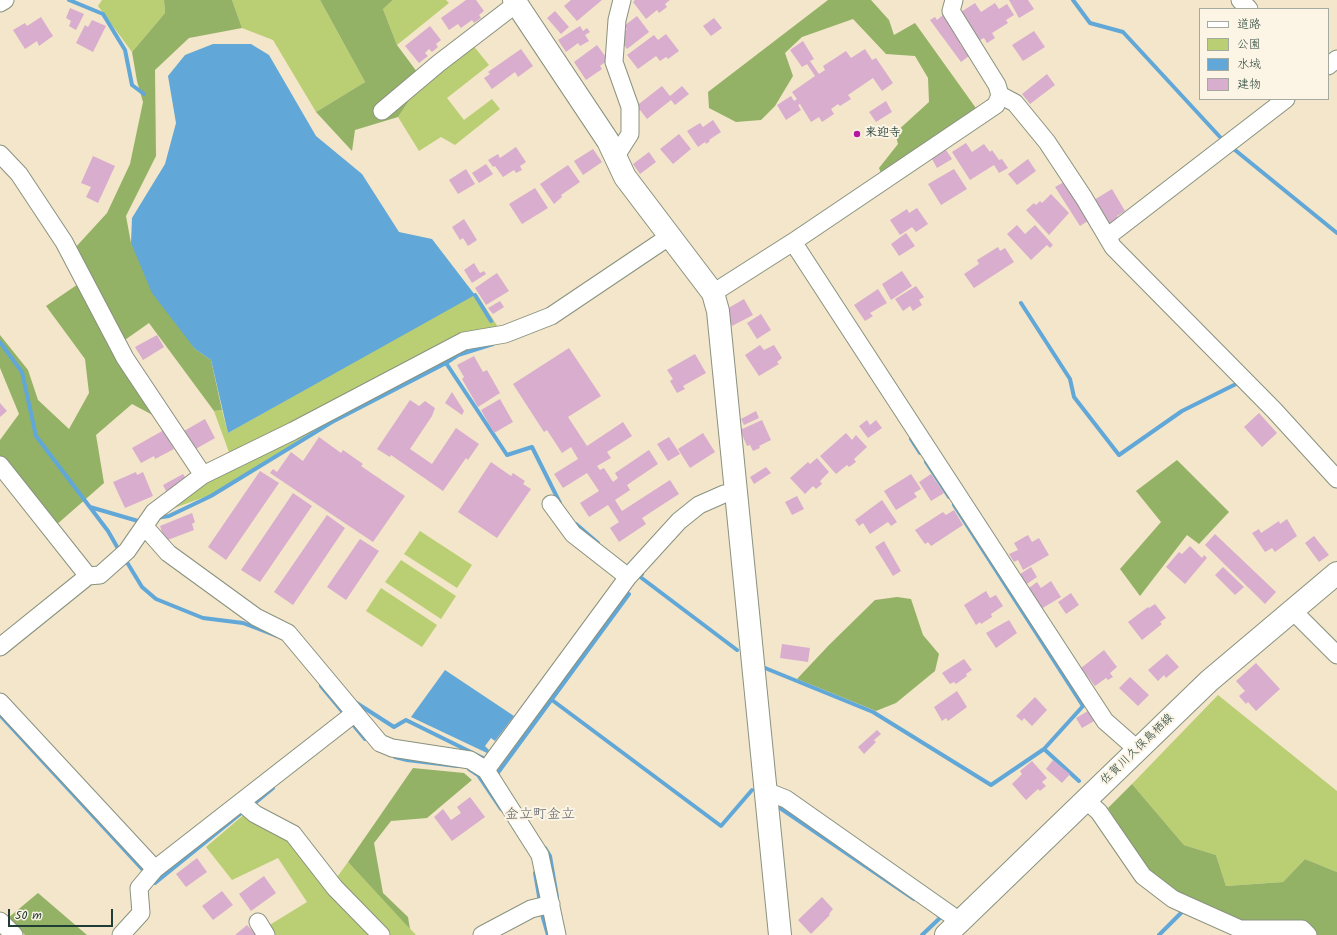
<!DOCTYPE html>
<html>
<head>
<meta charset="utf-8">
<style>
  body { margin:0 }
  #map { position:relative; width:1337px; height:935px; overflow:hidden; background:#f3e6ca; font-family:Kalam,"Klee One",sans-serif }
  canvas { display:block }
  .legend { position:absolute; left:1199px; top:8px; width:130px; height:92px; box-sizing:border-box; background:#fcf5e5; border:1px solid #a4ab9e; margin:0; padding:5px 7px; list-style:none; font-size:12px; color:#1f3d34 }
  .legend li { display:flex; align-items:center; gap:8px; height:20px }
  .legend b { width:20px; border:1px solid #a4ab9e }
  .scale { position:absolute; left:8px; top:909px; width:105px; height:18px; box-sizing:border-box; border:2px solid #1f3d34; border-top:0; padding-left:5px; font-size:12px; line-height:14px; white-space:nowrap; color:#1f3d34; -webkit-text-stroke:3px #fcf5e5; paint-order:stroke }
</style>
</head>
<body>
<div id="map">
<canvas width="1337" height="935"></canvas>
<ul class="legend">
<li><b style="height:5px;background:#fff"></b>道路</li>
<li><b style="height:11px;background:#bacf73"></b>公園</li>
<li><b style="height:11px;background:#61a7d7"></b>水域</li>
<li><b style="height:11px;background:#d9adce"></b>建物</li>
</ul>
<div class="scale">50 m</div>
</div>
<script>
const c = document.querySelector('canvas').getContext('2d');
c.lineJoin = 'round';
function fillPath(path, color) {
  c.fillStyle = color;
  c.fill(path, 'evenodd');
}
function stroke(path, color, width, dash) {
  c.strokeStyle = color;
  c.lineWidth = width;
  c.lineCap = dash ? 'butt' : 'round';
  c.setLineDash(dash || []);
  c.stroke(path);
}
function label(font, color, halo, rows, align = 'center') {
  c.font = font + ' Kalam,"Klee One",sans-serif';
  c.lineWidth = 4;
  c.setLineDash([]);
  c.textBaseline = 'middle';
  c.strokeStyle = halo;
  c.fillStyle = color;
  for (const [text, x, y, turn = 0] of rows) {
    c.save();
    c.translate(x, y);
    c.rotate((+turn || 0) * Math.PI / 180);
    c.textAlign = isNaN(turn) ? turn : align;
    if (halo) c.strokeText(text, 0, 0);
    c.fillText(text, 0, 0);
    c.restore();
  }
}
fillPath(new Path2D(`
  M 102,0 L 164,0 L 165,13 L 132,52 L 98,6 Z
  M 232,0 L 320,0 L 365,82 L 316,112 L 273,40 L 242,28 Z
  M 393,0 L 446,0 L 449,3 L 397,45 L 383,9 Z
  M 472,44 L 489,65 L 447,98 L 464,120 L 492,99 L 500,109 L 455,145 L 441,137 L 419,151 L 398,117 L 423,80 Z
  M 476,293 L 498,327 L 331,420 L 210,495 L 155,515 L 234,466 L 214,411 L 222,410 L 228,433 Z
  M 420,531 L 472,565 L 457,588 L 404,554 Z
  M 401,560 L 456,596 L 441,619 L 385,582 Z
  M 381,588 L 437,625 L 422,647 L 366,611 Z
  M 1218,695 L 1337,791 L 1337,872 L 1305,859 L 1283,882 L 1226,886 L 1216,855 L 1184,845 L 1132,784 Z
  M 254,806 L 335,880 L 348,862 L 416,935 L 273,935 L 268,926 L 307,902 L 278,858 L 232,880 L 206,847 Z`), '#bacf73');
fillPath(new Path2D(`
  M 164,0 L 232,0 L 242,28 L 189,38 L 155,70 L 156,156 L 126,216 L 131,243 L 195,349 L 211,360 L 222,410 L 214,411 L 149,323 L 122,342 L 162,420 L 132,404 L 96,435 L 104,483 L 55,526 L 0,462 L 0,440 L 19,414 L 0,368 L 0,335 L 28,370 L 38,400 L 69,429 L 89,393 L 85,359 L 46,306 L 87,278 L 74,249 L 107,213 L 130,164 L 143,102 L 137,81 L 132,52 L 165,13 Z
  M 320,0 L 393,0 L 383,9 L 397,45 L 423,80 L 398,117 L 355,130 L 352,151 L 316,112 L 365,82 Z
  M 828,0 L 871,0 L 889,20 L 894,35 L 915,23 L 978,111 L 882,176 L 879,168 L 898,144 L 895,133 L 929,102 L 928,78 L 915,56 L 886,54 L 853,19 L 802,37 L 785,53 L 793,76 L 775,106 L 761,120 L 736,122 L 709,108 L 708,92 Z
  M 1177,460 L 1229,512 L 1199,544 L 1187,535 L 1140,596 L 1120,569 L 1161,522 L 1136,491 Z
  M 897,597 L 911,599 L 923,635 L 939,654 L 935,671 L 896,703 L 876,711 L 797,679 L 829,645 L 875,600 Z
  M 413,768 L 464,773 L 472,780 L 427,818 L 391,821 L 374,843 L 383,893 L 408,917 L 410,929 L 348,862 Z
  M 1132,784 L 1184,845 L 1216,855 L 1226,886 L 1283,882 L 1305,859 L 1337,872 L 1337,935 L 1314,935 L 1243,925 L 1177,896 L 1148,873 L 1108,808 Z
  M 38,893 L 87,935 L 25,935 L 8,918 Z`), '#93b265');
fillPath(new Path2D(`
  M 213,44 L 251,44 L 269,55 L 316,136 L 362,174 L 399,232 L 432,239 L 475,295 L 228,433 L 211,360 L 195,349 L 152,293 L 131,243 L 132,218 L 165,164 L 176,123 L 168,76 L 185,55 Z
  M 445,670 L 514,716 L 495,741 L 491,738 L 485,746 L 489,750 L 487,753 L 411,717 Z`), '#61a7d7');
stroke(new Path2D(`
  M 69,0 L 103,14 L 125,50 L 132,85 L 144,94
  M 1073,0 L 1090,23 L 1123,32 L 1220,137
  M 1235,150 L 1337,233
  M 475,295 L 491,321
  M 1021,303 L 1070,379 L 1074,397 L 1119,455 L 1182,411 L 1236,384
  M 0,342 L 22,372 L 36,436 L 108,531 L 120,552
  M 493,344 L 458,355 L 446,363 L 507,455 L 532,447 L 560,503
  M 911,439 L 920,453
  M 926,462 L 949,497
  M 954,505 L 1083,706 L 1044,749 L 1079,781
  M 90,507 L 138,521
  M 156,518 L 169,516 L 211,496 L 332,422 L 446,363
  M 576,524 L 598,543
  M 125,559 L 142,587 L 156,599 L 203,618 L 243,623 L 277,636
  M 642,574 L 639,576 L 737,650
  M 765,668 L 873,712 L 991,785 L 1044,749
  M 321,686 L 346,716
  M 552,700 L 721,826 L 752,790
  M 355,702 L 394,727 L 406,720 L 483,758
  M 0,715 L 143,870
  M 350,721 L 365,739
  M 395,757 L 407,760 L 457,766
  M 469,769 L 478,775 L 501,809
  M 499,777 L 497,774 L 629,594
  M 255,803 L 273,788
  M 780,808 L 914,899
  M 545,848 L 550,856 L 557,897
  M 535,873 L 540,902
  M 155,883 L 240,814
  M 541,911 L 548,935
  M 922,935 L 941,917 L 938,915
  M 1159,935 L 1181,913`), '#61a7d7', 4);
fillPath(new Path2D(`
  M 466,0 L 476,0 L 484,11 L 479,15 L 481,18 L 474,23 L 472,20 L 461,28 L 458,24 L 449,30 L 441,18 Z
  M 571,0 L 602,0 L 577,21 L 564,6 Z
  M 635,0 L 670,0 L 665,4 L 667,7 L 659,13 L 657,10 L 646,19 L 633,2 Z
  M 1009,0 L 1028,0 L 1034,9 L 1019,18 Z
  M 975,3 L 981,12 L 995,3 L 999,9 L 1007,4 L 1014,15 L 1006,20 L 1008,23 L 992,33 L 995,38 L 987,43 L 984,38 L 978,41 L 961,12 Z
  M 70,8 L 84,14 L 76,30 L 69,26 L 71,21 L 66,18 Z
  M 555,11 L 569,27 L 561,34 L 547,18 Z
  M 943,15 L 963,41 L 960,44 L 969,56 L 961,62 L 930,20 L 935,17 L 937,20 Z
  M 637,16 L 649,32 L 627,49 L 621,41 L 625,38 L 622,34 L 627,29 L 624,26 Z
  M 41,17 L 53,36 L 39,46 L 37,41 L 25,49 L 13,30 L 25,23 L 27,26 Z
  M 714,18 L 722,28 L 711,36 L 703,26 Z
  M 92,20 L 106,26 L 93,52 L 76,43 L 85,25 L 88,27 Z
  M 430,26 L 441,40 L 436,44 L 438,47 L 432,52 L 429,49 L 425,53 L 428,56 L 419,63 L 405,46 Z
  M 580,26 L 583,31 L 587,28 L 590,32 L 585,35 L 589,41 L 580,46 L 578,43 L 566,52 L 558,40 Z
  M 1034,31 L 1045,47 L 1023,61 L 1012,45 Z
  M 666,34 L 679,51 L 668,59 L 666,57 L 660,61 L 656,56 L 638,69 L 627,55 L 654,35 L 658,40 Z
  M 803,41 L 814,59 L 810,61 L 819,74 L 825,70 L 823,66 L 846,51 L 851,58 L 865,49 L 872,60 L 876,58 L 893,83 L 882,91 L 873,78 L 848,95 L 851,99 L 840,106 L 838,104 L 831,109 L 834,114 L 822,122 L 819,117 L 811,122 L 800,104 L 798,105 L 801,110 L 786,120 L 777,105 L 791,96 L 794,101 L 797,99 L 792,92 L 815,76 L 807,64 L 802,67 L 790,50 Z
  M 597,45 L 608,60 L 600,66 L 602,69 L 586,80 L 574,62 Z
  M 521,49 L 533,66 L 518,77 L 515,72 L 492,89 L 484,78 L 490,74 L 488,72 Z
  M 1047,74 L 1055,85 L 1030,104 L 1022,94 Z
  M 662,86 L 670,96 L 682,86 L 689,94 L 675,105 L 671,100 L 647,119 L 640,110 L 638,111 L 635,107 Z
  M 886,101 L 892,112 L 876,122 L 869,112 Z
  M 713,120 L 721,132 L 709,140 L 710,141 L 706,144 L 705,142 L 698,147 L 687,131 L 700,123 L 703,127 Z
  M 679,134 L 691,149 L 673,164 L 660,149 Z
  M 966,143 L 972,152 L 984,144 L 990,152 L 992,150 L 999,160 L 1002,159 L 1008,168 L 999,173 L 994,165 L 970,180 L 952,152 Z
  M 516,147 L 526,162 L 520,166 L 522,170 L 516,173 L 514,170 L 503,177 L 495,166 L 493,167 L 488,160 L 498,154 L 500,158 Z
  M 593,149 L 602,162 L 583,175 L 574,161 Z
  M 946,150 L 952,159 L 937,168 L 932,159 Z
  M 649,152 L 656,162 L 640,174 L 633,164 Z
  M 93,156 L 115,166 L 98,203 L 86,197 L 91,187 L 81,183 Z
  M 1028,159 L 1036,171 L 1017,185 L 1008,174 Z
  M 486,164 L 493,174 L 479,183 L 472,173 Z
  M 568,165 L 580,182 L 561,195 L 562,197 L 554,204 L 540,184 Z
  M 466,169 L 475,184 L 458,194 L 449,180 Z
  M 954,169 L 967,189 L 941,205 L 928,184 Z
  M 1064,182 L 1091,219 L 1080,226 L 1055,187 Z
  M 535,188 L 548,208 L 522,224 L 509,204 Z
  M 1112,189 L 1125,211 L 1117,216 L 1119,220 L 1109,226 L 1094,200 Z
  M 1051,194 L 1069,213 L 1049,235 L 1026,210 L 1034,203 L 1036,205 L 1040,201 L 1042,203 Z
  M 917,208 L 928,224 L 916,232 L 912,227 L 900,235 L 890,220 L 907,209 L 909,213 Z
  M 464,219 L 477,240 L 468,246 L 463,238 L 460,240 L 452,227 Z
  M 1017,225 L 1025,234 L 1035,225 L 1053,245 L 1050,248 L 1047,245 L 1031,260 L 1007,234 Z
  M 906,233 L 915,246 L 899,256 L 891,244 Z
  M 998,247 L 1000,251 L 1005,248 L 1014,262 L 974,288 L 964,274 L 979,264 L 977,260 Z
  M 474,263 L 480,273 L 484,271 L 486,274 L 472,283 L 464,270 Z
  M 902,271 L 912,286 L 891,300 L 882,284 Z
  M 497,273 L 509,291 L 486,305 L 475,288 Z
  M 916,286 L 924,297 L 919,300 L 922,305 L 913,311 L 910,306 L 903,311 L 895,299 Z
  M 878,289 L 887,303 L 870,313 L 873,316 L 865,321 L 854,305 Z
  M 744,299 L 753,315 L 732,326 L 725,310 Z
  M 500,301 L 504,307 L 493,314 L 488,308 Z
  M 761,314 L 771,330 L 757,339 L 747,323 Z
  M 157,335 L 164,347 L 143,360 L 135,347 Z
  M 760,345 L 764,350 L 774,345 L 782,358 L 777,362 L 779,364 L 759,376 L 745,355 Z
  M 569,348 L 601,396 L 568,417 L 587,446 L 623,422 L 632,436 L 607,452 L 611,458 L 597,466 L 600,470 L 604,468 L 613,482 L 618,478 L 615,473 L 649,450 L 658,464 L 627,485 L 630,490 L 615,500 L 622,511 L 670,480 L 679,494 L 642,518 L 646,524 L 619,542 L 610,528 L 619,522 L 608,505 L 589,517 L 580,503 L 599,491 L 587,473 L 563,488 L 554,474 L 578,459 L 571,447 L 562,453 L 547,430 L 544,432 L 513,384 Z
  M 695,354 L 706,373 L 683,386 L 685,389 L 677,393 L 670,381 L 673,379 L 667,370 Z
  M 474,356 L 483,372 L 487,370 L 500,393 L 478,407 L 462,379 L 464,377 L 457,365 Z
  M 452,392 L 464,411 L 462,415 L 445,403 Z
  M 500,399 L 513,422 L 494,433 L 481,410 Z
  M 410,400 L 419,406 L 425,401 L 435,408 L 432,416 L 410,449 L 432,464 L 456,428 L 479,444 L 468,460 L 466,458 L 443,491 L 391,455 L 390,457 L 377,449 Z
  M 0,403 L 7,411 L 0,417 Z
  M 756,411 L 759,418 L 744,425 L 741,419 Z
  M 1259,413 L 1277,433 L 1262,447 L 1244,427 Z
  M 205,419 L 215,438 L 194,450 L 184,431 Z
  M 762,420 L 771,440 L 759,446 L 760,448 L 753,451 L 750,445 L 747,446 L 740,430 Z
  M 867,420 L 870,425 L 876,420 L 882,428 L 868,438 L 859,426 Z
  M 164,430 L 174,449 L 155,459 L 154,456 L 141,463 L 132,448 Z
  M 703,433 L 715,452 L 690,468 L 678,449 Z
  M 846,433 L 852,440 L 856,435 L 867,447 L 854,459 L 856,462 L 849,467 L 847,465 L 836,474 L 820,456 Z
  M 319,437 L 341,453 L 343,450 L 363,464 L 361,466 L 405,496 L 373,542 L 270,473 L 273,469 L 277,472 L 291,452 L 303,461 Z
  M 669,437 L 680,454 L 668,461 L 657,444 Z
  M 817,458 L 829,472 L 820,481 L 822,484 L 816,489 L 813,486 L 805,494 L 790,478 L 808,462 L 810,464 Z
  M 491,462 L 511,476 L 513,473 L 525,481 L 523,484 L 531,489 L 497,538 L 458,512 Z
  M 766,467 L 771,473 L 754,484 L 750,477 Z
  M 260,471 L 279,483 L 226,560 L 208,547 Z
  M 136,472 L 137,475 L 143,472 L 153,496 L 125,508 L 113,482 Z
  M 183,474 L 189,483 L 168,495 L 163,485 Z
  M 911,474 L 921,489 L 914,493 L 917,497 L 896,510 L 884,491 Z
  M 931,474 L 944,493 L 931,501 L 919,482 Z
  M 293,493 L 312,506 L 260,582 L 241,570 Z
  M 797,496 L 804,509 L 792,515 L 785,502 Z
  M 882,500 L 897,522 L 891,526 L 888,522 L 870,534 L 863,523 L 859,526 L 855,520 Z
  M 954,510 L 963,525 L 931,546 L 928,542 L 925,544 L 915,530 L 943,512 L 946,515 Z
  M 192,513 L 195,522 L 192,524 L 194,530 L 165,541 L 160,526 Z
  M 327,515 L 345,528 L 293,605 L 274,592 Z
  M 1287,519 L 1297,536 L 1275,552 L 1272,548 L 1265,552 L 1252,533 L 1259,529 L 1261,533 L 1279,521 L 1280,524 Z
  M 1215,534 L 1276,592 L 1265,604 L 1205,545 Z
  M 1028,535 L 1032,542 L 1039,538 L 1049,555 L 1023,570 L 1018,560 L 1014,562 L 1009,554 L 1018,550 L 1014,543 Z
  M 1314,536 L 1329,555 L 1319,562 L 1305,543 Z
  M 360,539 L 379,551 L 346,600 L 327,587 Z
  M 884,541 L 901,571 L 893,576 L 875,547 Z
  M 1190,546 L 1202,558 L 1204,555 L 1207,558 L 1185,584 L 1166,567 L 1179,552 L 1182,554 Z
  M 1031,567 L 1037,577 L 1024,586 L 1017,576 Z
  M 1223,567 L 1244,587 L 1235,595 L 1215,575 Z
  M 1051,581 L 1061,597 L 1041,609 L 1025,591 L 1037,582 L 1041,588 Z
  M 986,591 L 990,598 L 996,595 L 1003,606 L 991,614 L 992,617 L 981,624 L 980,622 L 976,625 L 964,605 Z
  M 1071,593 L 1079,605 L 1066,614 L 1058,602 Z
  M 1155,604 L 1166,618 L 1160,622 L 1162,624 L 1142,640 L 1128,622 L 1148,607 L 1149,608 Z
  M 1009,620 L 1017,633 L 996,648 L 986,633 Z
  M 782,644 L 810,648 L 808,662 L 780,658 Z
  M 1104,650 L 1117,667 L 1110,673 L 1113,677 L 1108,680 L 1106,678 L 1095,686 L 1081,668 Z
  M 1167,654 L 1179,667 L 1166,678 L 1164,675 L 1158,681 L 1148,670 Z
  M 964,659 L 972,670 L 966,674 L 967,676 L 956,684 L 954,682 L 950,684 L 942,673 Z
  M 1256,663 L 1280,689 L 1256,711 L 1248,702 L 1246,704 L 1239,696 L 1245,691 L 1236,681 Z
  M 1130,677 L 1149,695 L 1138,706 L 1119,688 Z
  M 957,691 L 967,707 L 948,721 L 946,718 L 942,721 L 934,707 Z
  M 1035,697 L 1047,710 L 1032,726 L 1024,718 L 1022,721 L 1016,716 Z
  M 1088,711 L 1094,721 L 1082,728 L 1076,718 Z
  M 877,730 L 881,734 L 874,740 L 876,742 L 864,754 L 858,747 Z
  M 1053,760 L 1070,774 L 1062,783 L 1046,769 Z
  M 1032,761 L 1047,778 L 1042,782 L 1046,786 L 1040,791 L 1038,789 L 1026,800 L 1012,784 L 1022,774 L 1020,771 Z
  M 470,797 L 485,817 L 452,841 L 434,817 L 443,809 L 451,820 L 461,813 L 457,807 Z
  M 197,858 L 207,872 L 186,887 L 176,874 Z
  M 264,876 L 276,893 L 251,911 L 239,894 Z
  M 222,891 L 233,905 L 213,920 L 202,906 Z
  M 822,897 L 833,909 L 829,914 L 830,915 L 811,934 L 798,920 Z
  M 247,925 L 256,935 L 235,935 Z`), '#d9adce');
const street = new Path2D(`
  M 1240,0 L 1249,9
  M 0,3 L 5,0
  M 1328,66 L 1337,59
  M 1000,95 L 1015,103 L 1047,142 L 1084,198 L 1113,247 L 1274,410 L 1337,479
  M 382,111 L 439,63 L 516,4
  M 0,154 L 19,174 L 64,242 L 125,358 L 203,475
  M 616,156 L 630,134 L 630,107 L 614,62 L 617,20 L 622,0
  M 1107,237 L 1286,99
  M 793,242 L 1105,721 L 1138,750
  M 713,293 L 793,242 L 996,105 L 1000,95 L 997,85 L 951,11 L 954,0
  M 0,465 L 88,576 L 100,575 L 127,551 L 154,512 L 203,475 L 293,431 L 464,341 L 505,334 L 551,316 L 670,236
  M 551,504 L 573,534 L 628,577
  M 145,527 L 168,553 L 256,617 L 288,633 L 380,743 L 392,748 L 470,760 L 486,770 L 540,855 L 557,935
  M 1292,610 L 1337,655
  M 0,647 L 88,576
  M 0,702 L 155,869 L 139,888 L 141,913 L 121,935
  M 486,770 L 628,577 L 679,521 L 699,505 L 724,494 L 736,493
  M 766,791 L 786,799 L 951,915 L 959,923
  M 1086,800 L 1099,812 L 1143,876 L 1173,899 L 1240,929 L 1302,929 L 1308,935
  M 241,802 L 255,814 L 293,834 L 335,888 L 381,935
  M 155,869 L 355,713
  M 0,921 L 14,935
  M 258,922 L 266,935
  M 482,935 L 531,909 L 551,904`);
const secondary = new Path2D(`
  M 514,0 L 608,141 L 625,177 L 713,293 L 718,311 L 780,935`);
const primary = new Path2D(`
  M 946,935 L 1209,681 L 1337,573`);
stroke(street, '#89927f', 19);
stroke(secondary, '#89927f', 24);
stroke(primary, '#89927f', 24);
stroke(street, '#fff', 17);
stroke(secondary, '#fff', 22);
stroke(primary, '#fff', 22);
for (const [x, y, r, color] of [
  [857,134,4,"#b5179e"]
]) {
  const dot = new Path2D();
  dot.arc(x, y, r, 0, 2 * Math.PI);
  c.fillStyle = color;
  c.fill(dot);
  stroke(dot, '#fcf5e5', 1.5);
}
label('bold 12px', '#1f3d34', '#fcf5e5', [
  ["来迎寺",865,134]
], 'left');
label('12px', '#1f3d34', '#fcf5e5', [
  ["佐賀川久保鳥栖線",1138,750,-44]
]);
label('14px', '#60646a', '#fcf5e5', [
  ["金立町金立",540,816]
]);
</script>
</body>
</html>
